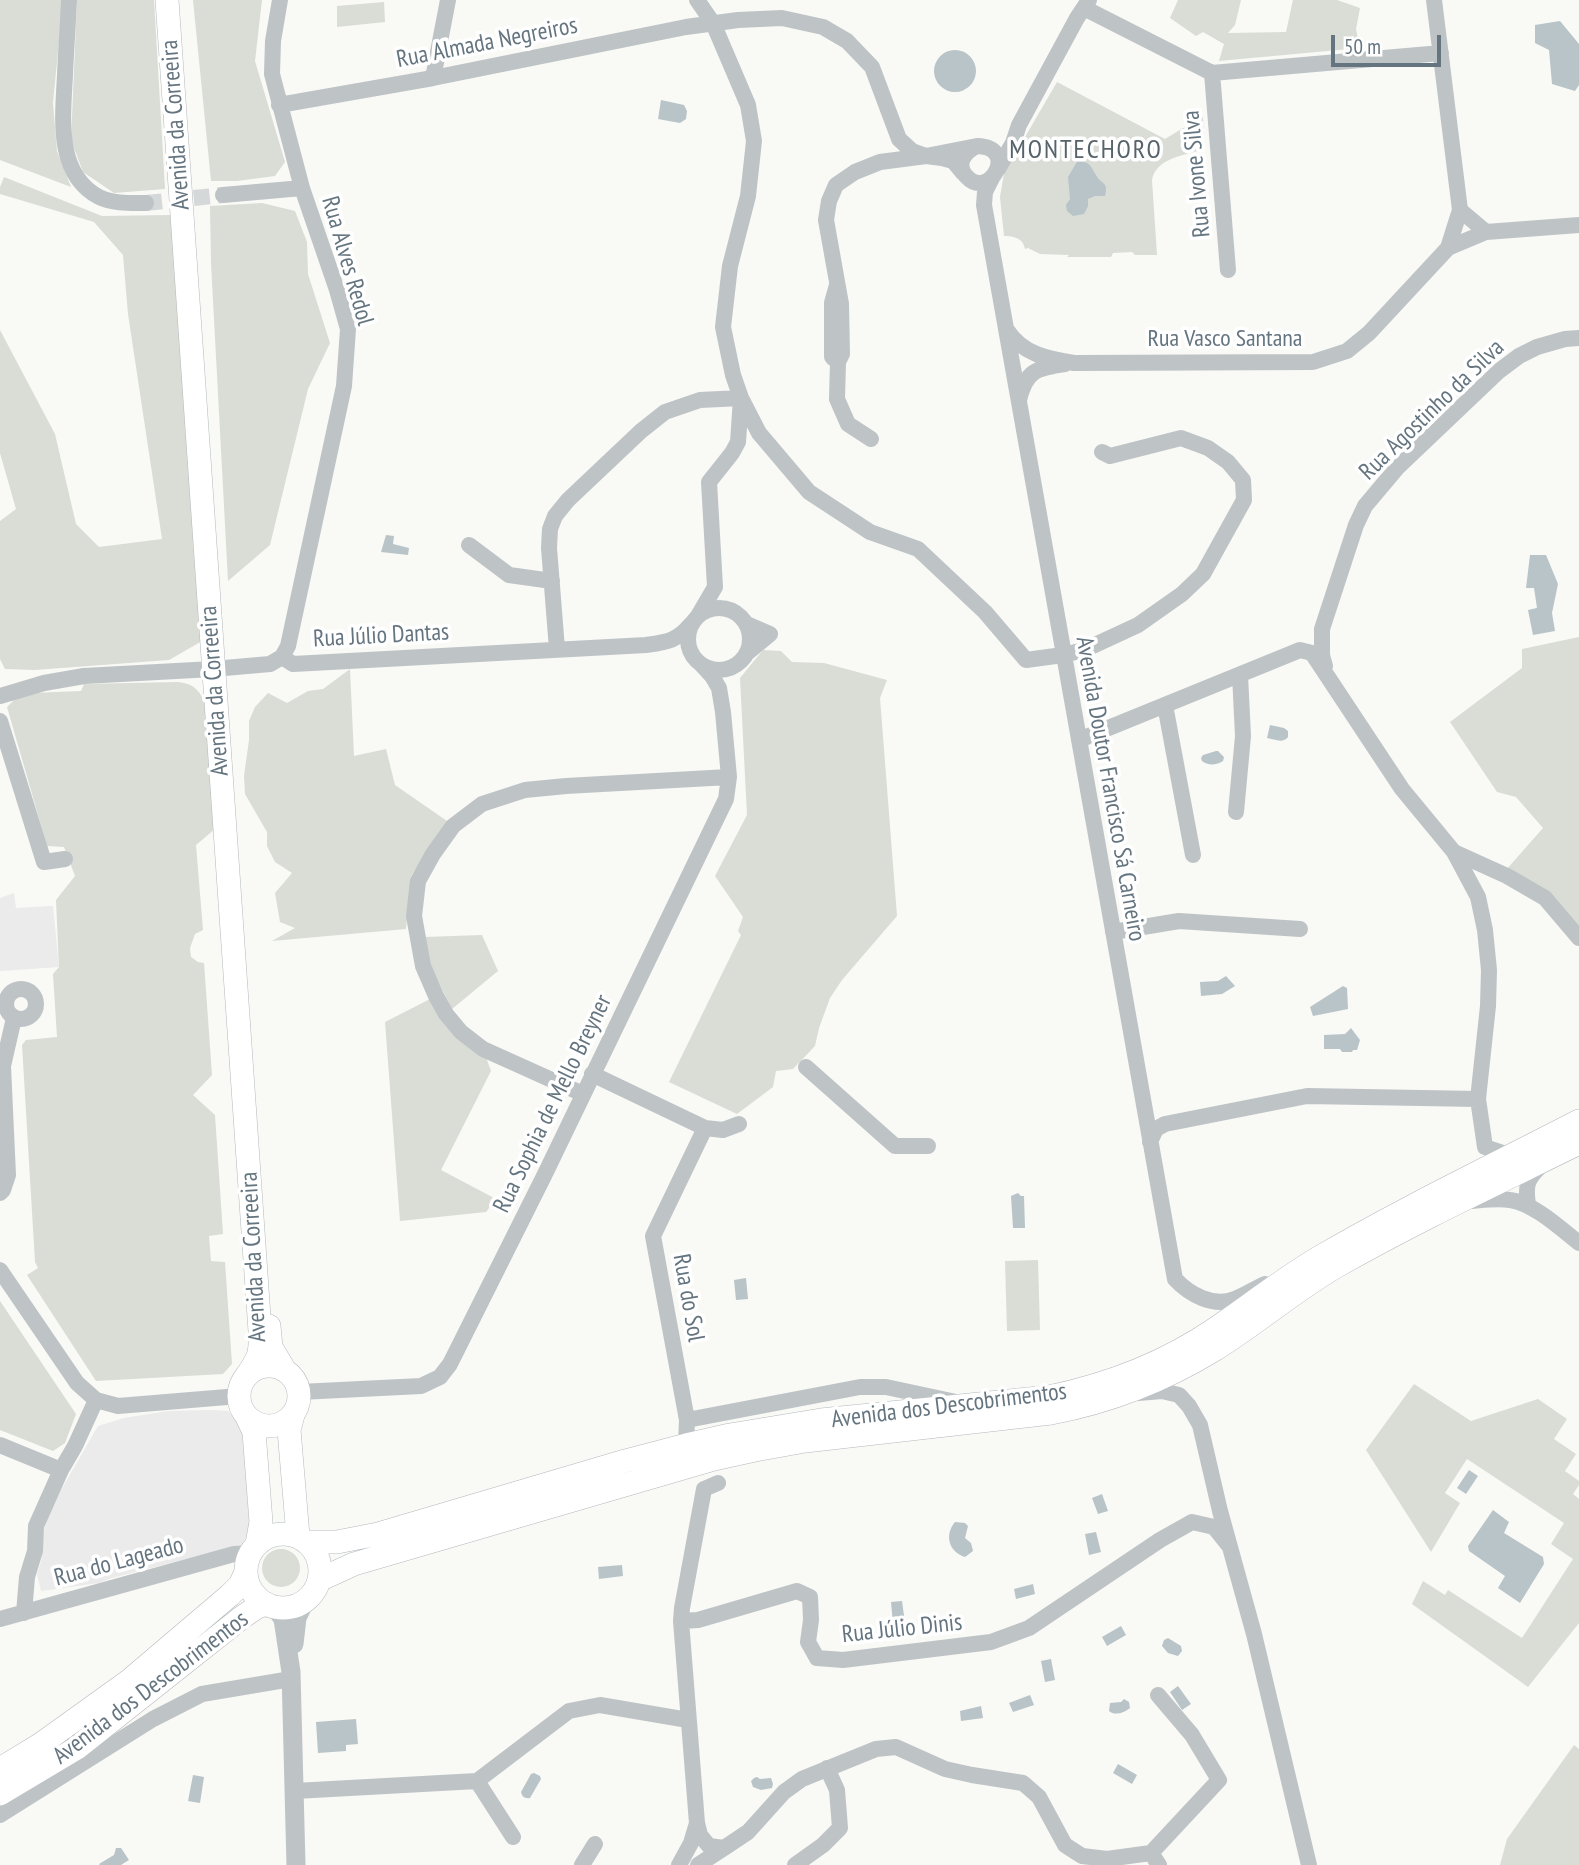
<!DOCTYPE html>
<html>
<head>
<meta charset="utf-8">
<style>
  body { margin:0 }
  #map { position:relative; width:1579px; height:1865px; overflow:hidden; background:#f9f9f6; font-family:"PT Sans Narrow",sans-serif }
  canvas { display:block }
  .scale { position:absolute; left:1331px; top:35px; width:110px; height:32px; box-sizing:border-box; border:4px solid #657580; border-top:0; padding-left:9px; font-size:21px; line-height:24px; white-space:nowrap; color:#657580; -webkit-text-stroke:5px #fff; paint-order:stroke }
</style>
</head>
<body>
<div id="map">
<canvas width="1579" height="1865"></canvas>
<div class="scale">50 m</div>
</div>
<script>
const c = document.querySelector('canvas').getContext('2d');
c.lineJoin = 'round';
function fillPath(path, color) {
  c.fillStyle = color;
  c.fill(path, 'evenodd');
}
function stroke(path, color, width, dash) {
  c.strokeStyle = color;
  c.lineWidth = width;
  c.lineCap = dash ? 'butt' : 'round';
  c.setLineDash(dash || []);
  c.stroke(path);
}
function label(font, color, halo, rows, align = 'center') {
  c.font = font + ' "PT Sans Narrow",sans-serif';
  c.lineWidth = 7;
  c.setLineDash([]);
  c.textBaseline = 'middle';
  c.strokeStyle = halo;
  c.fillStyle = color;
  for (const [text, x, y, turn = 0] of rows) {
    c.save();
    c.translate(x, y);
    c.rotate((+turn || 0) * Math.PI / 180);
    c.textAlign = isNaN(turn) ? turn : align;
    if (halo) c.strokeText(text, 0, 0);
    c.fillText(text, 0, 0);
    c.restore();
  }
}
fillPath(new Path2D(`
  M 14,893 L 16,908 L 53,906 L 59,967 L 0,971 L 0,898 Z
  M 210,1410 L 228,1411 L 246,1432 L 250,1530 L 241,1545 L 112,1578 L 99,1583 L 41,1591 L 37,1574 L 42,1558 L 43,1533 L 47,1520 L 61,1490 L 98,1426 L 124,1418 L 168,1411 Z`), '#eaebea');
fillPath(new Path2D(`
  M 0,0 L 63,0 L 53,103 L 57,151 L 71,187 L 0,160 Z
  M 77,0 L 154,0 L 165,189 L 114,193 L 83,172 L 71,140 Z
  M 193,0 L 262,0 L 255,61 L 285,162 L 275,176 L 237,181 L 211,181 Z
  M 1178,0 L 1241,0 L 1235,25 L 1228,33 L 1286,32 L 1293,0 L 1337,0 L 1360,8 L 1356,29 L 1360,48 L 1219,61 L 1224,44 L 1203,32 L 1196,36 L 1170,18 Z
  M 384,2 L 385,22 L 337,27 L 337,6 Z
  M 1057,82 L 1165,139 L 1203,116 L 1204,149 C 1185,155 1156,158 1152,180 L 1157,255 L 1135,255 L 1132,252 L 1113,253 L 1111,257 L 1067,257 L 1069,255 L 1040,254 L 1028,248 L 1025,249 C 1023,238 1014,236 1004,236 L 1000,197 L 1004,173 Z
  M 4,177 L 102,216 L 171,215 L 202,641 L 169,660 L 35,670 L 5,669 L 0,659 L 0,521 L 16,509 L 0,453 L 0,330 L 55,434 L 76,524 L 99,547 L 162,539 L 128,314 L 123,255 L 94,222 L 0,194 L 0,187 Z
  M 262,203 L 295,211 L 307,242 L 308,274 L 330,343 L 308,389 L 270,545 L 228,581 L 211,263 L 210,206 Z
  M 1579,637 L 1579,931 L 1506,870 L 1543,828 L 1516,797 L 1497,792 L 1450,722 L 1522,668 L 1522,649 Z
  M 763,650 L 781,651 L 792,662 L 824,663 L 887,680 L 880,698 L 897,916 L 842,980 L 830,998 L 819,1028 L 815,1046 L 793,1069 L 776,1071 L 773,1087 L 737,1114 L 669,1082 L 741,935 L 738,931 L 743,917 L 715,876 L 747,815 L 740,678 Z
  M 350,669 L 354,756 L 386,749 L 395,785 L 447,821 L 411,876 L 406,929 L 272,941 L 295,928 L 280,922 L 275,893 L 292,873 L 275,862 L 267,846 L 267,832 L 245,794 L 244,776 L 249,740 L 249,721 L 255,707 L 268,693 L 287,703 L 308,691 L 323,689 Z
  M 178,682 C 196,684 199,691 207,706 L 215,829 L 196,845 L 203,930 L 195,934 L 190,948 L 191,957 L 198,962 L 204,963 L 212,1075 L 193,1095 L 215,1115 L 223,1234 L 209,1236 L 211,1261 L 225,1262 L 232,1364 L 223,1374 L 96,1381 L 27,1275 L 38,1268 L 35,1262 L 22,1045 L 26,1040 L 57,1037 L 53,974 L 59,967 L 56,900 L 75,876 L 64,847 L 47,846 L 7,707 L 16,698 L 32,693 L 81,691 L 84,684 Z
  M 482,935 L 498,971 L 452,1009 L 428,961 L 424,937 Z
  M 436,996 L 483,1049 L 491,1071 L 441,1170 L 496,1199 L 486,1212 L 400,1221 L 385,1022 Z
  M 1038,1260 L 1040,1330 L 1007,1331 L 1005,1261 Z
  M 0,1301 L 76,1414 L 65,1443 L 53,1451 L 0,1430 Z
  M 1414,1384 L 1471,1421 L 1538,1399 L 1567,1419 L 1554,1439 L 1576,1454 L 1565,1471 L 1579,1481 L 1579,1485 L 1573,1494 L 1579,1499 L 1579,1623 L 1528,1687 L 1412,1604 L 1423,1581 L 1445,1595 L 1448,1590 L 1522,1638 L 1573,1559 L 1551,1544 L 1564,1523 L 1467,1459 L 1445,1493 L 1460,1503 L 1431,1552 L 1366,1450 Z
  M262 1568a19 19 0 1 1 38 0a19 19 0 1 1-38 0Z
  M 1574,1745 L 1579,1749 L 1579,1865 L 1500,1865 L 1507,1839 Z`), '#d9ddd6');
fillPath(new Path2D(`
  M 1560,21 L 1579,44 L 1579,85 L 1575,91 L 1552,84 L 1549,50 L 1535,43 L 1535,25 Z
  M934 71a21 21 0 1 1 42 0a21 21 0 1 1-42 0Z
  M 661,100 L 684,105 L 687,111 L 686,119 L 680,123 L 658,119 Z
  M 1078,160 C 1092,164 1089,164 1096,175 C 1101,185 1109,181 1105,196 L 1095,196 L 1088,199 L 1088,206 L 1084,214 L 1073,216 L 1067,211 L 1066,205 L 1070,199 L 1068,177 Z
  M 386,535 L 394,536 L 393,544 L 409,548 L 408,555 L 381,552 Z
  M 1530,555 L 1546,555 L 1558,584 L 1552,613 L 1555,631 L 1533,635 L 1528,610 L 1537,608 L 1534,588 L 1526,588 Z
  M 1270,725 L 1284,728 L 1288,731 L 1288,737 C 1283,744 1274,739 1267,738 Z
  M 1216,751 L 1218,751 L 1224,757 L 1223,761 C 1217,765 1208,766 1202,761 L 1201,758 L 1203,755 Z
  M 1226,976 L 1235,986 L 1222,994 L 1201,996 L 1200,982 L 1218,981 Z
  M 1343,986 L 1347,988 L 1348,1009 L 1313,1016 L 1310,1007 Z
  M 1351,1028 L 1360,1040 L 1357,1050 L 1353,1050 L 1352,1052 L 1342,1052 L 1340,1049 L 1324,1049 L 1324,1035 L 1345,1034 Z
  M 1018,1193 L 1021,1196 L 1024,1196 L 1025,1228 L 1013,1228 L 1011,1196 Z
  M 746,1278 L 748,1299 L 736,1300 L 734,1280 Z
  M 1469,1470 L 1478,1476 L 1466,1494 L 1457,1488 Z
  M 1102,1494 L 1108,1511 L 1098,1514 L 1092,1498 Z
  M 1493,1510 L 1509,1522 L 1504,1533 L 1543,1557 L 1544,1564 L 1520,1603 L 1498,1588 L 1505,1576 L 1469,1551 L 1468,1546 Z
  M 955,1522 L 965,1523 L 968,1526 L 965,1538 L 971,1543 L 973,1551 L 965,1557 C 949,1552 944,1535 955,1522 Z
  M 1096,1532 L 1101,1552 L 1089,1555 L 1085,1534 Z
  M 622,1565 L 623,1576 L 599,1579 L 598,1567 Z
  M 1033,1584 L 1035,1594 L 1016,1599 L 1014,1589 Z
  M 902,1601 L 905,1623 L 893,1624 L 891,1602 Z
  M 1121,1626 L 1126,1635 L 1107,1646 L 1102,1637 Z
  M 1168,1638 L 1181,1646 L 1182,1651 L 1178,1656 L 1168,1653 L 1162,1646 L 1164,1640 Z
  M 1051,1659 L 1055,1680 L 1045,1682 L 1041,1661 Z
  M 1178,1686 L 1191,1704 L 1182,1710 L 1170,1692 Z
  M 1030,1695 L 1034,1705 L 1013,1712 L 1009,1703 Z
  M 1124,1699 L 1129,1702 L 1130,1708 C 1124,1713 1115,1716 1109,1711 L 1110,1703 L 1121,1702 Z
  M 981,1706 L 983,1718 L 961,1721 L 960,1711 Z
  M 356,1719 L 358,1744 L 346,1745 L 346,1751 L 318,1753 L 316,1722 Z
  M 1118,1764 L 1137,1775 L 1132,1784 L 1113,1773 Z
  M 534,1773 L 540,1776 L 541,1779 L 530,1798 C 525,1799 522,1797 521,1792 L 531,1774 Z
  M 193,1775 L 204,1777 L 200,1803 L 188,1801 Z
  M 757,1777 L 760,1779 L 771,1778 L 773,1784 L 772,1788 L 761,1790 L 753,1787 L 751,1781 L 754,1778 Z
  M 116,1848 L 121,1848 L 129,1860 L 121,1865 L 100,1865 L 99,1864 L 114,1855 Z`), '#b8c4c8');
stroke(new Path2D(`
  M 146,203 L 223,195`), '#d4d8d8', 16, [16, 8]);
const secondary = new Path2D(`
  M 167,0 L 260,1331 C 261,1355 259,1358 245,1378
  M 269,1326 L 271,1347 L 284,1369
  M239 1396a30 30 0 1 1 60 0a30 30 0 1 1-60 0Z
  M 293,1415 L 289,1430 L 298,1536
  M 247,1417 L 254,1432 L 261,1522 L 257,1544
  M246 1571a37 37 0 1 1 74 0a37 37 0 1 1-74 0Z
  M 307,1542 L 337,1542 L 378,1534 L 625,1461 L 686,1445 L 730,1435 L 821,1420 L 1049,1397 C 1107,1385 1165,1363 1215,1329 C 1250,1305 1283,1279 1320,1257 C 1404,1208 1492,1166 1579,1121
  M 319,1580 L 354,1564 L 714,1459 L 755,1450 L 805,1441 L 1051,1413 C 1110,1402 1163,1381 1214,1350 C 1256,1324 1294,1291 1337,1266 C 1416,1221 1498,1183 1579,1143
  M 0,1769 L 41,1744 L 130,1680 L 230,1595 L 240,1585 L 246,1572
  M 0,1794 L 77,1748 L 241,1618 L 257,1607 L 267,1604`);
stroke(secondary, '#b3b9bd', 24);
stroke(new Path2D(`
  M 69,0 C 68,25 66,50 65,75 C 63,116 55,174 99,197 C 113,204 131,203 146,203
  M 697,0 L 713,23 L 748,105 L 754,141 L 748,196 L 730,266 L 723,327 L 733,375 L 741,398 L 738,442 L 732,453 L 709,482 L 715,587 L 698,616
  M 1434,0 L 1460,210 L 1448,248
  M 1084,8 L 1212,73 L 1441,53
  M 1212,73 L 1228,270
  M 433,78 L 448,0
  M 279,105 L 433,78 L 686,27 L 738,20 L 782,18 L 823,27 L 847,41 L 872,67 L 899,139 L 912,151 L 926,156 L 942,158 L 953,161 L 963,173
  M 998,169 L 1013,143 L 1019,125 L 1077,18 L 1089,0
  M 992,178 L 985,192 L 984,205 L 1175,1279 C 1189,1294 1213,1308 1235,1299 C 1245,1295 1254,1289 1265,1284
  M 223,195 L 302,188
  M 1460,210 L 1486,232
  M 837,285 L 832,303 L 832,357 L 838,362 L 842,354 L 841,304 L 826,220 L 829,201 L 836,185 L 855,172 L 880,162 L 926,156 L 977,146 C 1020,147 989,202 966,176 C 955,164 965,151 977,146
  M 1007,330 C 1022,354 1048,359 1074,363 L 1313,362 L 1347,351 L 1369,333 L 1448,248 L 1486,232 L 1579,225
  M 838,362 L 837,399 L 848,424 L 871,439
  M 1019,400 C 1026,370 1037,368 1065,364
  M 469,545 L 509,575 L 552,581
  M688 639a31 31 0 1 1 62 0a31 31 0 1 1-62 0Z
  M 747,624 L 770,634 L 747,653
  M 557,649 L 549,548 L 550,529 L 555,516 L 568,500 L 641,431 L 665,412 L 700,400 L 741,398 L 759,433 L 809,492 L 870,532 L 918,549 L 985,612 L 1026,660 L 1063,655 L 1084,650 L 1138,625 L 1182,594 L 1203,574 L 1244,500 L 1243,480 L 1228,462 L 1208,448 L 1181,438 L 1110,456 L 1102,452
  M 282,657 L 293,664 L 646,645 C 667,642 677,641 691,624
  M 1325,666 L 1322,655 L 1322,629 L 1356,525 L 1365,506 L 1397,468 L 1499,371 L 1519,356 L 1537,347 L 1565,339 L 1579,338
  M 0,696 L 44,683 L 84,676 L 213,669 L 270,664 L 282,657 L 288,646 L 344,386 L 348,329 L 337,290 L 302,188 L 272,74 L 273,41 L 280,0
  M 1165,705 L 1193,855
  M 0,721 L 44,862 L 65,859
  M 1079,740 L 1300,650 L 1312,653 L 1402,789 L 1454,852 L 1478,897 L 1485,930 L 1489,970 L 1488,1006 L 1478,1099 L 1485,1147 L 1512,1156
  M 1236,812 L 1243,736 L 1240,675
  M 1454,852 L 1507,876 L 1545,898 L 1579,938
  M 1113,932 L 1179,921 L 1300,929
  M6 1004a15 15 0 1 1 30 0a15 15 0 1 1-30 0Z
  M 806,1067 L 895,1146 L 928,1146
  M 592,1074 L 705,1128 L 723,1130 L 739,1124
  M 583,1094 L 483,1049 L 461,1032 L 446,1014 L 436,996 L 423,966 L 414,916 L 418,881 L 433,854 L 453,826 L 482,804 L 525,790 L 566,786 L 729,777
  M 1150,1142 L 1156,1129 L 1165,1124 L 1307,1096 L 1478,1099
  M 0,1193 L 3,1190 L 8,1175 L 3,1066 L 14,1018
  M 1471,1201 C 1484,1200 1497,1198 1510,1200 C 1533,1203 1560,1228 1579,1243
  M 1528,1205 C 1525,1184 1527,1179 1542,1165
  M 0,1270 L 77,1383 L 96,1400 L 118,1406 L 239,1396
  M 300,1392 L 421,1386 L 440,1377 L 450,1364 L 544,1176 L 726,799 L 729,777 L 723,712 L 719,688 L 712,676 L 701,664
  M 1138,1393 L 1162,1391 L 1179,1395 L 1189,1406 L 1200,1425 L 1220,1511 L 1254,1634 L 1309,1865
  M 687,1420 L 860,1387 L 886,1387 L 956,1402
  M 0,1445 L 61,1470
  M 686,1445 L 687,1420 L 653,1236 L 705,1128
  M 24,1613 L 27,1577 L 35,1551 L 36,1526 L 61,1470 L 75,1446 L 96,1400
  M 0,1619 L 234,1554 L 250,1553
  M 681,1621 L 698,1620 L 797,1591 L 810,1597 L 811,1620 L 808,1642 L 817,1658 L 843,1660 L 991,1642 L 1029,1628 L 1160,1540 L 1192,1522 L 1214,1527 L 1230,1547
  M 477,1781 L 513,1837
  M 295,1791 L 477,1781 L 569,1711 L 600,1705 L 688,1720
  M 0,1815 L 153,1719 L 202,1694 L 291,1679
  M 697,1823 L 700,1835 L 709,1846 L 724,1848 L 748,1832 L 784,1792 L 802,1779 L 876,1749 L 896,1747 L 945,1769 L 972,1775 L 1023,1783 L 1039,1797 L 1065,1845 L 1082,1856 L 1107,1859 L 1151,1853 L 1159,1865
  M 1151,1853 L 1219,1780 L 1192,1735 L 1158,1695
  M 582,1865 L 595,1844
  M 679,1865 L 691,1843 L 697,1823 L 681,1621 L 682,1608 L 704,1489 L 718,1483
  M 698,1865 L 724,1848
  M 795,1865 L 823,1845 L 840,1828 L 837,1790 L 827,1768`), '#bec3c6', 16);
stroke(new Path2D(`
  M 274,1606 L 283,1619 L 291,1672 L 296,1865
  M 294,1644 L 297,1618 L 305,1601`), '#bec3c6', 19);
stroke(secondary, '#fff', 23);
label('24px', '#657580', '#fff', [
  ["Rua Almada Negreiros",487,43,-11],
  ["Avenida da Correeira",176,125,-94],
  ["Rua Ivone Silva",1197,174,-95],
  ["Rua Alves Redol",347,261,74],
  ["Rua Vasco Santana",1225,339],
  ["Rua Agostinho da Silva",1432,410,-44],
  ["Rua Júlio Dantas",381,636,-3],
  ["Avenida da Correeira",215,691,-94],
  ["Avenida Doutor Francisco Sá Carneiro",1110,789,80],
  ["Rua Sophia de Mello Breyner",553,1104,-64],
  ["Avenida da Correeira",254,1257,-93],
  ["Rua do Sol",688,1298,80],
  ["Avenida dos Descobrimentos",949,1406,-7],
  ["Rua do Lageado",119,1562,-15],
  ["Rua Júlio Dinis",902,1629,-6],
  ["Avenida dos Descobrimentos",151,1688,-37]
]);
c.letterSpacing = '2px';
label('26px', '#57636b', '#fff', [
  ["MONTECHORO",1086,151]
]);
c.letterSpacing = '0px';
</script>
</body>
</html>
